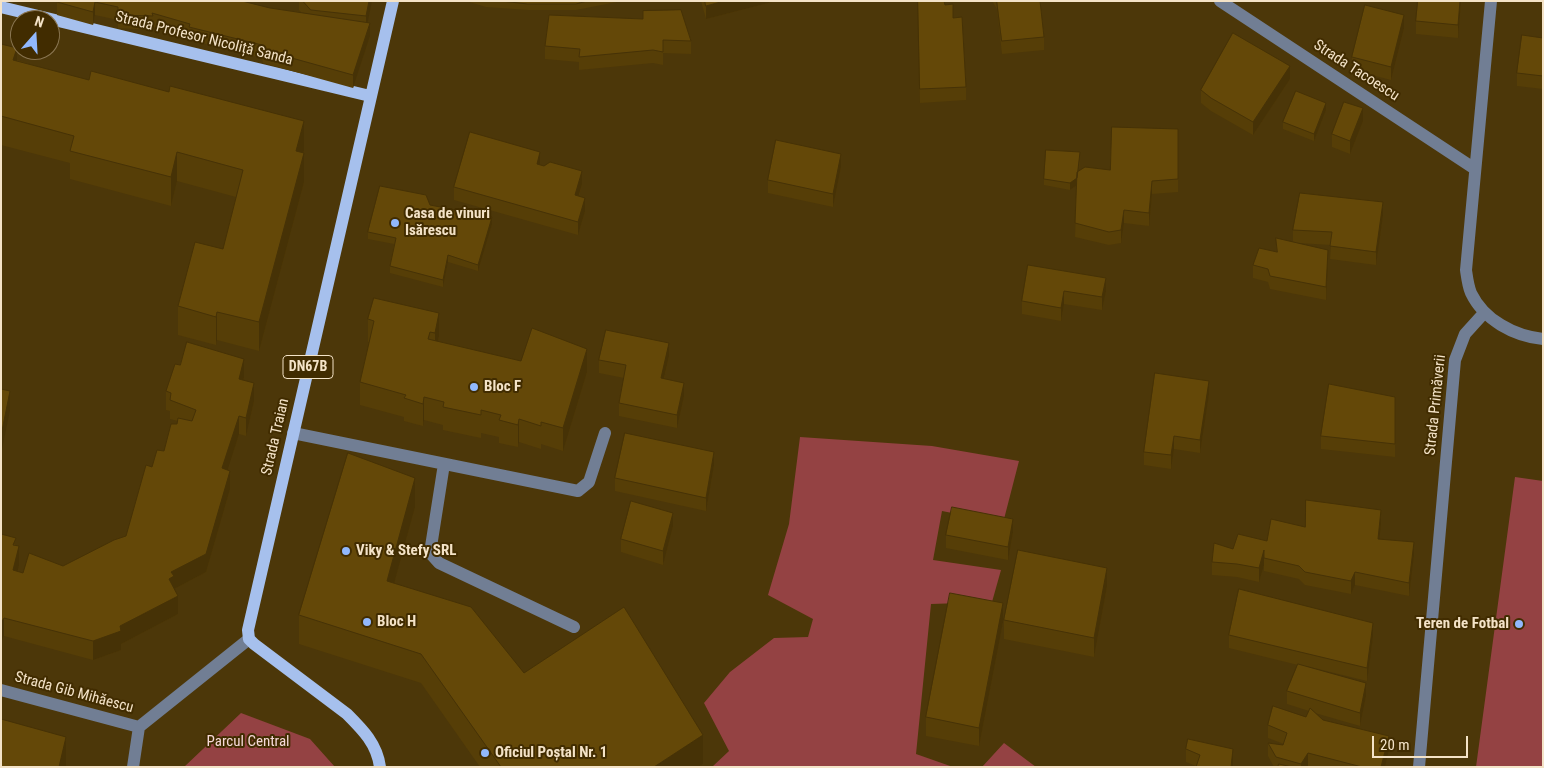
<!DOCTYPE html>
<html>
<head>
<meta charset="utf-8">
<style>
	body { margin:0 }
	#map { position:relative; width:1544px; height:768px; overflow:hidden; background:#4c3709; font-family:"Roboto Condensed",sans-serif }
	canvas { display:block }
	.frame { position:absolute; inset:0; border:2px solid #f4e3c7; pointer-events:none }
	.north { position:absolute; left:10px; top:10px; width:50px; height:50px; box-sizing:border-box; background:#412c00; border:1px solid #897550; border-radius:50%; rotate:19deg; font-size:14px; font-weight:700; line-height:20px; text-align:center; color:#f4e3c7 }
	.north::after { content:''; display:block; margin:auto; width:18px; height:22px; background:#91b8fd; clip-path:polygon(50% 0,100% 100%,50% 72%,0 100%) }
	.scale { position:absolute; left:1372px; top:736px; width:96px; height:22px; box-sizing:border-box; border:2px solid #f4e3c7; border-top:0; padding-left:6px; font-size:15px; line-height:18px; white-space:nowrap; color:#f4e3c7; -webkit-text-stroke:4px #412c00; paint-order:stroke }
</style>
</head>
<body>
<div id="map">
<canvas width="1544" height="768"></canvas>
<div class="frame"></div>
<div class="north">N</div>
<div class="scale">20 m</div>
</div>
<script>
const ctx = document.querySelector('canvas').getContext('2d');
ctx.lineJoin = 'round';
function fill(path, color) {
  ctx.fillStyle = color;
  ctx.fill(path, 'evenodd');
}
function strokePath(path, color, width, dash) {
  ctx.strokeStyle = color;
  ctx.lineWidth = width;
  ctx.lineCap = dash ? 'butt' : 'round';
  ctx.setLineDash(dash || []);
  ctx.stroke(path);
}
function write(font, color, halo, rows, align = 'center') {
  ctx.font = font + ' "Roboto Condensed",sans-serif';
  ctx.lineWidth = 4;
  ctx.setLineDash([]);
  ctx.textBaseline = 'middle';
  ctx.strokeStyle = halo;
  ctx.fillStyle = color;
  for (const [text, x, y, turn = 0] of rows) {
    ctx.save();
    ctx.translate(x, y);
    ctx.rotate((+turn || 0) * Math.PI / 180);
    ctx.textAlign = isNaN(turn) ? turn : align;
    if (halo) ctx.strokeText(text, 0, 0);
    ctx.fillText(text, 0, 0);
    ctx.restore();
  }
}
const green = new Path2D(`
	M800 437 932 446 1019 461 1003 523 942 511 933 560 1001 570 992 602 931 604 916 754 953 767H712L729 751 704 703 730 672 774 638 808 637 813 619 768 595 789 524Z
	M1515 477 1543 481V767H1476Z
	M241 713 310 739 335 767H184Z
	M1004 743 1036 767H982Z`);
const minor = new Path2D(`
	M1220 1 1475 169
	M1491 1 1466 270C1467 277 1468 286 1471 293 1484 320 1514 336 1543 339
	M293 433 578 491 589 482 605 433
	M444 464 430 553 439 563 574 627
	M1 690 139 727
	M139 727 249 639
	M133 767 139 727
	M1419 767 1455 360 1465 334 1484 313`);
const major = new Path2D(`
	M1 7 370 96
	M380 767C377 744 363 730 347 714L254 644 249 639 248 630 393 1`);
const wall = new Path2D(`
	M57 1 270 8 301 12 299 10V1H372L367 23 370 36 353 88 263 63 262 58 189 40V37L153 27V30L118 28V20L95 15 93 25 57 15Z
	M466 1H617V2L576 10H528L486 7Z
	M701 1H772V2L706 19Z
	M918 1 945 5 953 18 966 87V100L920 103Z
	M992 1H1040L1044 37V50L1002 54 997 9Z
	M1418 1H1461L1458 38 1416 34V21Z
	M643 11 691 41V54L663 53V65L653 63 579 70V62L545 59V46L643 19Z
	M1404 28 1391 80 1352 70V57Z
	M1543 38V89L1517 86V73Z
	M1 44 17 60 304 150 303 153 304 182 259 351 217 340 216 345 178 335V306L223 249 236 197 177 181 171 206 70 179V163L1 145Z
	M1290 79 1253 135 1211 111 1201 103V90Z
	M1326 110 1314 141 1283 129V122Z
	M1363 121 1350 154 1332 147V134Z
	M1178 129V192L1152 194 1149 226 1124 223 1121 243 1109 245 1075 237 1077 185 1070 190 1044 185V179L1080 159 1079 171 1110 170Z
	M540 165 582 184 579 196 585 211 578 235 454 200V187Z
	M841 167 833 207 768 193V180Z
	M430 205 492 224 478 271 448 262 443 287 390 273V266L394 244 368 239V232Z
	M1383 215 1376 265 1330 259 1331 245 1298 243 1328 263 1326 300 1270 289 1268 282 1253 278V265L1293 242V230Z
	M1028 265 1106 291 1102 310 1064 304 1061 321 1022 314V301Z
	M374 298 439 336 438 341 521 361 587 372 563 451 541 444V449L519 442 518 447 499 443V437L481 433V438L443 430V425L424 420 423 426 404 421V417L360 405V382L369 342H368V319Z
	M669 356 664 379 684 396 677 428 619 416V403L624 378 599 373V360Z
	M244 377 243 380 254 401 246 436 239 434 227 470 230 489 206 572 174 589 178 614 121 644V650L93 660 4 636 1 642V534L16 545 19 565 17 571 23 573 63 566 126 536 152 467 164 451 177 424 178 421 170 419V411L166 410V391Z
	M1209 394 1200 453 1174 449 1171 469 1144 465V452Z
	M1395 397V457L1321 449V436Z
	M714 465 706 511 615 491V478Z
	M415 507 394 583 524 673 703 764 698 767H480L421 683 299 644V615Z
	M1381 523 1379 539 1414 555 1409 596 1355 585 1351 594 1305 585 1299 579 1264 571V565L1259 582 1237 577 1212 575V562L1233 549 1267 541 1305 527Z
	M673 526 663 565 621 552V539Z
	M1013 532 1008 560 946 548V535Z
	M1107 586 1094 657 1004 639V620Z
	M1003 622 979 746 926 736V717Z
	M1229 635 1373 636 1367 681 1306 666 1366 696 1360 726 1315 713 1323 720 1389 749 1385 767H1311L1308 766 1307 767H1274L1268 756V743L1283 745 1284 744 1268 738V725L1306 717 1309 711 1287 704V691L1298 665 1229 648Z
	M1186 749 1233 762V767H1196V766L1186 762Z`);
const shadedWall = new Path2D(`
	M369 1H372L366 30V16Z
	M724 1H772V2L706 19V6Z
	M1460 1H1461L1458 38V25Z
	M95 2V15L93 25V12Z
	M1404 15V28L1391 80V67Z
	M370 23V36L353 88V75Z
	M17 48V76L13 60Z
	M1290 66V79L1253 135V122Z
	M1326 103V110L1314 141V134Z
	M1363 108V121L1350 154V141Z
	M304 121V150L296 180V151Z
	M177 152V181L171 206V177Z
	M540 152V165L537 164Z
	M1080 152 1077 185 1070 190V183Z
	M304 153V182L259 351V322Z
	M841 154V167L833 207V194Z
	M582 171V184L575 208V195Z
	M1152 181V194L1149 226V213Z
	M585 198V211L578 235V222Z
	M1383 202V215L1376 265V252Z
	M1124 210V223L1121 243V230Z
	M492 217V224L478 271V265Z
	M1328 250V263L1326 300V287Z
	M448 255V262L443 287V280Z
	M1106 278V291L1102 310V297Z
	M1064 291V304L1061 321V308Z
	M217 312V340L216 345V317Z
	M439 313V336L435 356V333Z
	M669 343V356L661 391V378Z
	M587 349V372L563 451V428Z
	M244 359V377L239 397V379Z
	M1209 381V394L1200 453V440Z
	M254 383V401L246 436V418Z
	M684 383V396L677 428V415Z
	M10 391V410L1 454V436Z
	M424 397V420L423 426V404Z
	M239 416V434L222 487V468Z
	M519 419V442L518 447V425Z
	M1174 436V449L1171 469V455Z
	M714 452V465L706 511V498Z
	M230 471V489L206 572 174 589 169 579 171 572Z
	M415 478V507L387 609V581Z
	M1381 510V523L1378 552V539Z
	M673 513V526L663 565V551Z
	M1013 519V532L1008 560V547Z
	M1414 542V555L1409 596V583Z
	M19 546V565L13 589V570Z
	M1264 550V565L1259 582V568Z
	M1107 568V586L1094 657V638Z
	M1355 572V585L1351 594V581Z
	M178 596V614L121 644V650L93 660V641L120 626Z
	M1003 603V622L979 746V728Z
	M4 618V636L1 642V623Z
	M1373 623V636L1367 681V668Z
	M1366 683V696L1360 726V713Z
	M703 735V764L698 767H654Z
	M1389 736V749L1385 767H1381Z
	M66 737V767H59Z
	M1233 749V767H1231Z
	M1308 753V766L1307 767H1301V764Z`);
const building = new Path2D(`
	M57 1H242L270 8 370 23 353 75 263 50 262 45 189 27 190 24 152 13 153 16 118 15V7L95 2 93 12 57 2Z
	M303 1H369L366 16 311 10Z
	M502 1H587L576 4H528Z
	M705 1H724L706 6Z
	M918 1H944L945 5 953 4V18L962 17 966 87 920 89Z
	M997 1H1040L1044 37 1002 41Z
	M1418 1H1460L1458 25 1416 21Z
	M1365 5 1404 15 1391 67 1352 57Z
	M681 10 691 41 663 40V52L653 50 579 57 580 49 545 46 549 15 643 19V11Z
	M1233 33 1290 66 1253 122 1211 98 1201 90Z
	M1522 35 1543 38V76L1517 73Z
	M1 44 17 48 13 60 89 80 91 71 169 92 170 86 304 121 296 151 304 153 259 322 217 312 216 317 178 306 195 242 223 249 243 170 177 152 171 177 70 151 74 136 1 116Z
	M1296 91 1326 103 1314 134 1283 122Z
	M1344 102 1363 108 1350 141 1332 134Z
	M1112 127 1178 129V179L1152 181 1149 213 1124 210 1121 230 1109 232 1075 223 1077 172 1085 167 1110 170Z
	M470 132 540 152 537 164 544 166 550 162 582 171 575 195 585 198 578 222 454 187Z
	M776 140 841 154 833 194 768 180Z
	M1046 150 1080 152 1077 178 1070 183 1044 179Z
	M380 186 426 195 430 205 492 217 478 265 448 255 443 280 390 266 396 238 368 232Z
	M1300 193 1383 202 1376 252 1330 246 1332 232 1293 230Z
	M1276 238 1328 250 1326 287 1270 276 1268 269 1253 265 1259 248 1277 252Z
	M1028 265 1106 278 1102 297 1064 291 1061 308 1022 301Z
	M374 298 439 313 435 333 430 332 428 339 521 361 532 328 587 349 563 428 541 422V426L519 419 518 425 499 420 501 415 481 410V415L443 407 444 402 424 397 423 404 404 398 406 395 360 382 374 321 368 319Z
	M606 330 669 343 661 378 684 383 677 415 619 403 626 365 599 360Z
	M187 342 244 359 239 379 254 383 246 418 239 416 222 468 230 471 206 554 171 572 174 576 169 579 178 596 120 626 121 631 93 641 4 618 1 623V534L16 538 13 545 19 546 13 570 23 573 29 553 63 566 114 540 126 536 146 465 152 467 157 450 164 451 171 424H177L178 418 192 421 196 410 170 400 171 393 166 391 175 364 180 365Z
	M1155 373 1209 381 1200 440 1174 436 1171 455 1144 452Z
	M1329 384 1395 397V444L1321 436Z
	M1 389 10 391 1 436Z
	M625 433 714 452 706 498 615 478Z
	M348 453 415 478 387 581 471 607 524 673 624 607 703 735 654 767H501L421 654 299 615Z
	M1306 500 1381 510 1378 539 1414 542 1409 583 1355 572 1351 581 1305 572 1299 566 1264 558V550L1259 568 1237 564 1212 562 1214 543 1233 549 1238 534 1267 541 1271 519 1305 527Z
	M631 501 673 513 663 551 621 539Z
	M952 507 1013 519 1008 547 946 535Z
	M1018 550 1107 568 1094 638 1004 620Z
	M1239 589 1373 623 1367 668 1229 635Z
	M950 593 1003 603 979 728 926 717Z
	M1298 664 1366 683 1360 713 1287 691Z
	M1273 706 1306 717 1310 708 1323 720 1389 736 1381 767H1362L1308 753 1301 764 1276 757 1268 743 1283 745 1287 733 1268 725Z
	M1 719 66 737 59 767H1Z
	M1188 739 1233 749 1231 767H1196L1200 755 1186 749Z
	M1279 764 1292 767H1278Z`);
const markers = [
	[395,223,5,"#91b8fd"],
	[474,387,5,"#91b8fd"],
	[346,551,5,"#91b8fd"],
	[367,622,5,"#91b8fd"],
	[1519,624,5,"#91b8fd"],
	[485,753,5,"#91b8fd"]
];
const shields = [
	[308,367,50]
];
const shieldNames = [
	["DN67B",308,367]
];
const streetNames = [
	["Strada Profesor Nicoliță Sanda",204,39,14],
	["Strada Tacoescu",1356,71,33],
	["Strada Primăverii",1436,405,-84],
	["Strada Traian",276,437,-77],
	["Strada Gib Mihăescu",74,693,15]
];
const poiNames = [
	["Casa de vinuri",405,214],
	["Isărescu",405,231],
	["Bloc F",484,387],
	["Viky & Stefy SRL",356,551],
	["Bloc H",377,622],
	["Teren de Fotbal",1509,624,"right"],
	["Oficiul Poștal Nr. 1",495,753]
];
const parkNames = [
	["Parcul Central",248,742]
];
fill(green, '#944243');
strokePath(minor, '#717e94', 12);
strokePath(major, '#a6c0ed', 12);
fill(wall, '#563e07');
fill(shadedWall, '#463206');
fill(building, '#644808');
strokePath(building, '#463206', 1);
for (const [x, y, r, color] of markers) {
  const dot = new Path2D();
  dot.arc(x, y, r, 0, 2 * Math.PI);
  ctx.fillStyle = color;
  ctx.fill(dot);
  strokePath(dot, '#412c00', 2);
}
for (const [x, y, w] of shields) {
  const box = new Path2D();
  box.roundRect(x - w / 2, y - 11.5, w, 23, 4);
  ctx.fillStyle = '#412c00';
  ctx.fill(box);
  strokePath(box, '#f4e3c7', 1);
}
write('bold 14px', '#f4e3c7', null, shieldNames);
write('15px', '#f4e3c7', '#412c00', streetNames);
write('bold 15px', '#f4e3c7', '#412c00', poiNames, 'left');
write('15px', '#f6d9d8', '#412c00', parkNames);
</script>
</body>
</html>
